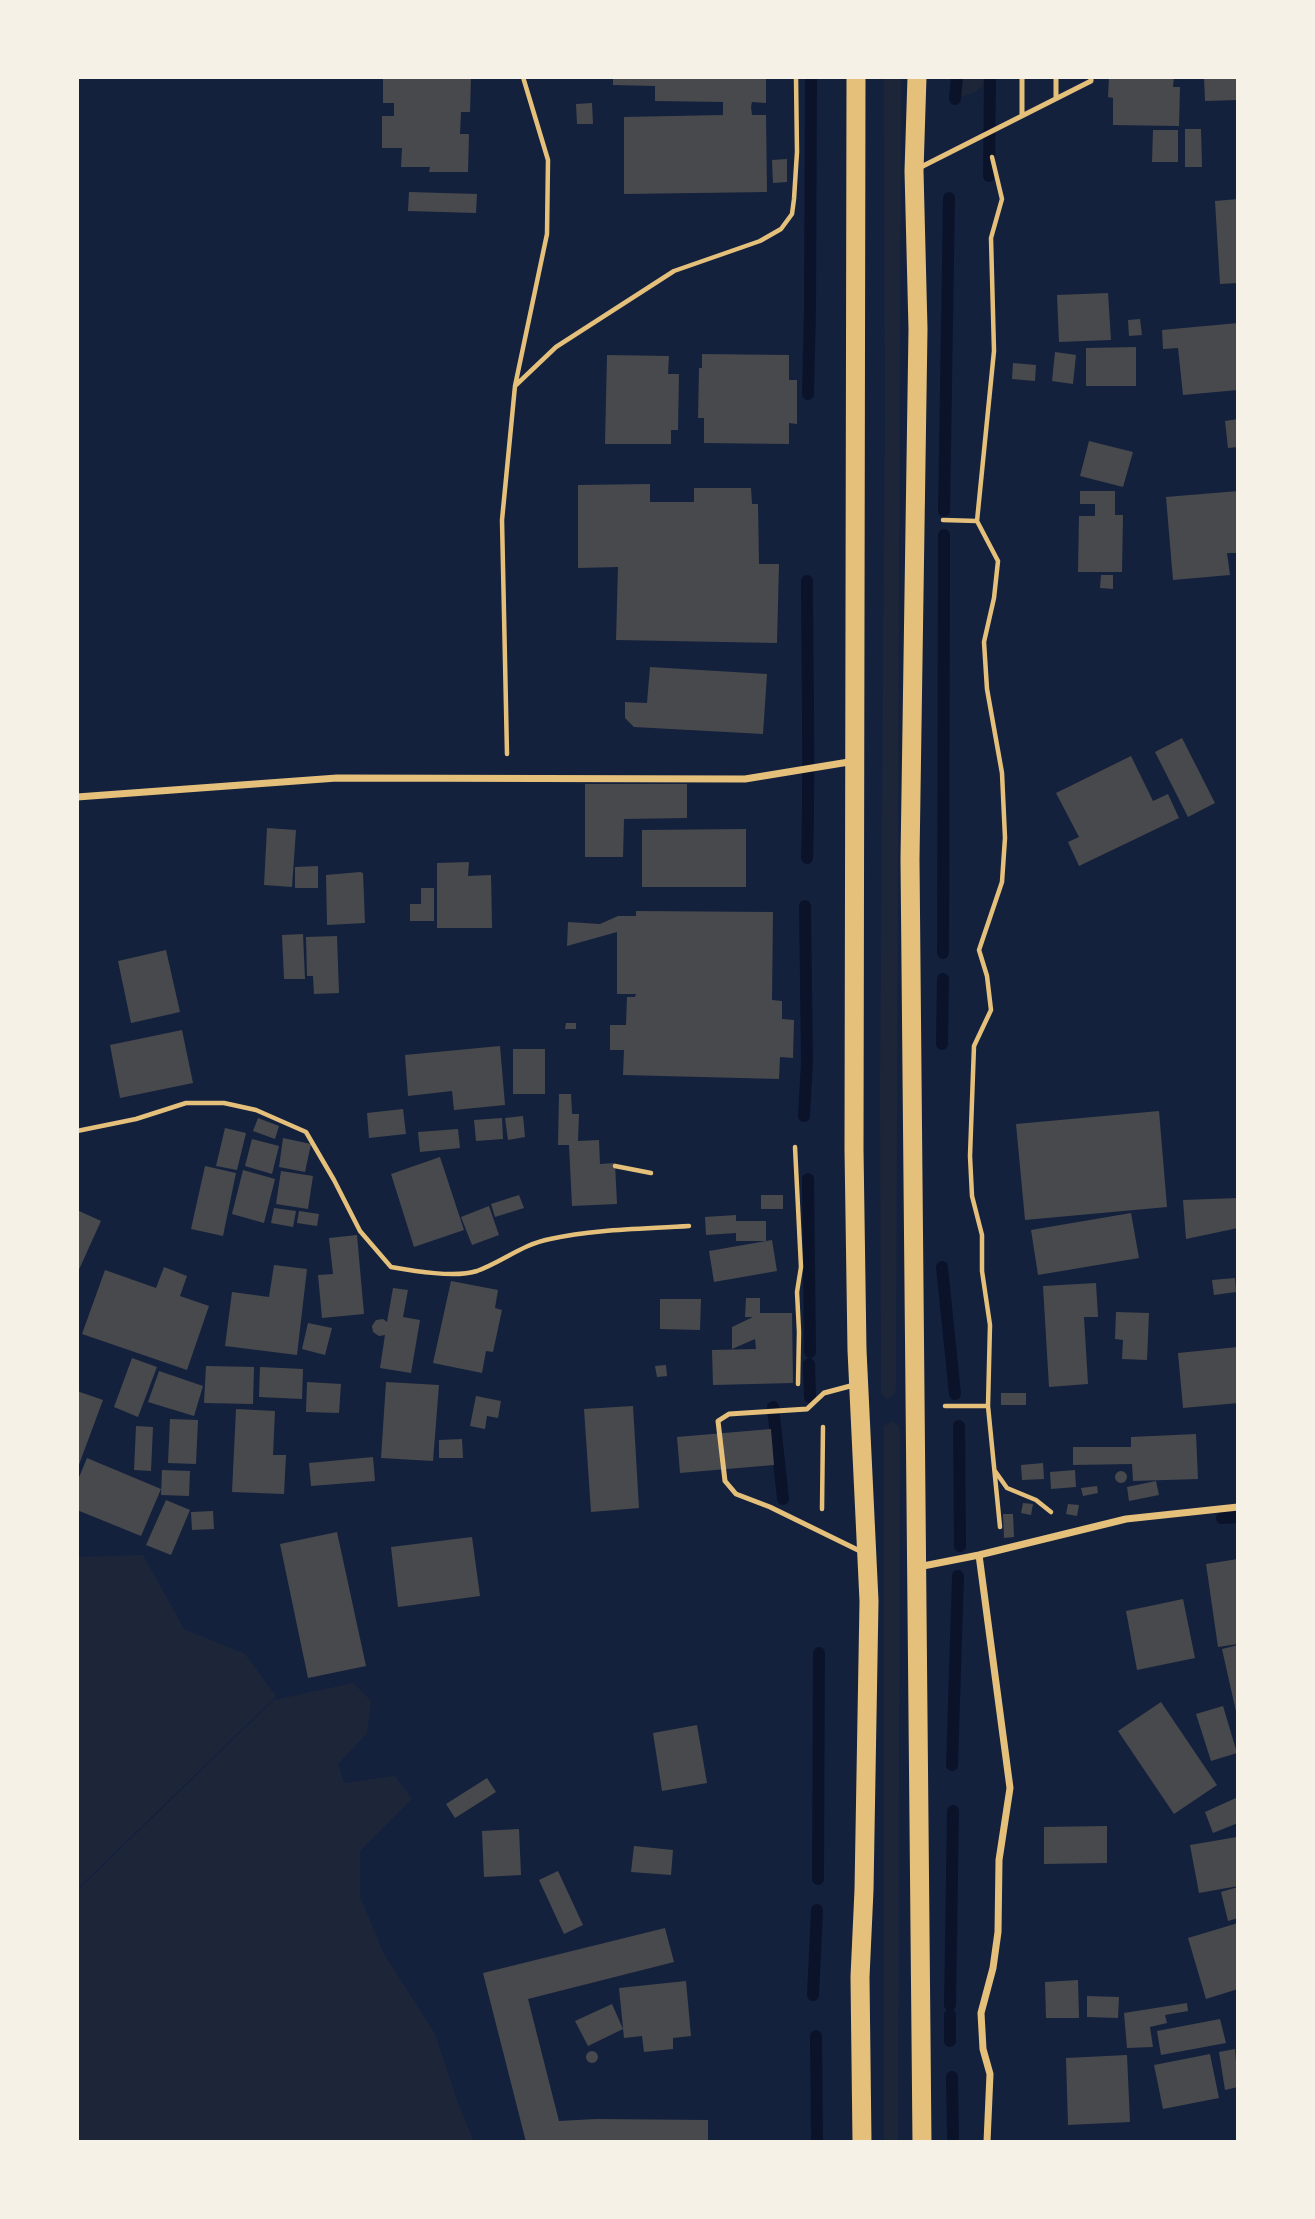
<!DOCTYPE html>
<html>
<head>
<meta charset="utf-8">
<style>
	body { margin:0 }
	#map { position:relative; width:1315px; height:2219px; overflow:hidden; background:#14213d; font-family:Montserrat,sans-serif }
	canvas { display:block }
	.frame { position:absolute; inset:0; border:79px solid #f6f1e7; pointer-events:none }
</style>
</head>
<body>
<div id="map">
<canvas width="1315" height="2219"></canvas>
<div class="frame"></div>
</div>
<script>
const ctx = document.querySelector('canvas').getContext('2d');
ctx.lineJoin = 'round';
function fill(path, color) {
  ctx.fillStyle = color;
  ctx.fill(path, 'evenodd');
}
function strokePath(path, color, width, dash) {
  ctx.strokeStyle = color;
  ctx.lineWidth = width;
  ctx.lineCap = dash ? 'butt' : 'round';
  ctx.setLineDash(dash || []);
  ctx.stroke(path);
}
const green = new Path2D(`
	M884 77H901L896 1386 895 1394 887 1399 881 1393 880 1086 885 425Z
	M962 77H984C983 92 973 93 960 97Z
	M893 1421 899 1427 900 1432 898 2142H884V1426Z
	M143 1555 184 1629 245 1654 276 1696 77 1889V1557Z
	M353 1683 371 1701 367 1733 338 1764 344 1783 395 1776 412 1799 360 1851V1897L384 1954 435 2034 458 2103 474 2142H77V1891L274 1700Z`);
const stream = new Path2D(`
	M955 99 957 77
	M989 176 990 77
	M808 394 810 308 811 77
	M944 511 949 198
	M807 858C810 766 807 673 807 581
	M943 953 944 535
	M942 1044 943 979
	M804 1116 807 1062 805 906
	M808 1179 810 1352
	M942 1267 955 1394
	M809 1364 810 1397
	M773 1407 783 1499
	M959 1426 960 1546
	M1222 1518 1238 1517
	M952 1765 958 1576
	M818 1879 819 1653
	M813 1995 817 1910
	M950 2005 953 1811
	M950 2015V2041
	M816 2036 817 2142
	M952 2077 953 2137`);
const building = new Path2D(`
	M383 77H471L470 112H461L460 134H469L468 172H429L430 167H401L402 148H382V116H394V103H383Z
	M613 77H766V103L752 102 751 107 752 115H766L767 192 624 194V117L723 115V102L655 101V86L613 85Z
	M1109 77H1174L1173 87H1180L1179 126 1113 125V98L1108 97Z
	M1204 77H1238V100L1205 101Z
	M592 103 593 124H577L576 104Z
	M1185 129H1201L1202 167H1185Z
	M1153 130H1178V162H1152Z
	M787 159V182L773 183 772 160Z
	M409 192 477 194 476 213 408 211Z
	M1238 199V283L1220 284 1215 201Z
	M1108 293 1111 340 1059 342 1057 295Z
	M1140 319 1142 335 1129 336 1128 320Z
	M1238 323V390L1183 395 1178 348 1163 349 1162 330Z
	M1136 347V386H1086V348Z
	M1055 352 1076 355 1073 384 1052 381Z
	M702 354 789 355V380H797V424L789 423V444L704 443V418H698L699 368H702Z
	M607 355 669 356 668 374H679L678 430H671V444H605Z
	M1013 363 1036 365 1035 381 1012 379Z
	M1238 419V447L1228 448 1225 421Z
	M1089 441 1133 452 1123 487 1080 476Z
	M650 484V502H694V488H751L752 504H758L759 564H779L777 643 616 640 618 567 578 568V485Z
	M1080 491H1115V515H1123L1122 572H1078L1079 516H1095V504H1080Z
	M1238 491V553H1227L1230 575 1173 580 1166 497Z
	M1101 575H1113V589L1100 588Z
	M650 667 767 674 763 734 634 727 625 718V702L647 703Z
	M1182 738 1215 803 1188 817 1155 752Z
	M1131 756 1153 801 1168 794 1179 818 1079 866 1068 842 1079 837 1056 793Z
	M585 784H687V818L624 819 623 857H585Z
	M267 828 296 830 292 887 264 885Z
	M746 829V887H642V830Z
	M469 862 468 876 491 875 492 928H437V863Z
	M318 866V888H295V867Z
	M360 872 363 873 365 923 327 925 326 875Z
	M421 888H434V921H410V904H421Z
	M636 911 773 912 772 1000 782 1001V1019L794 1020 793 1058 780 1057 779 1079 623 1075 624 1050H610V1025H626L627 997H635L636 994H617V932L567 946 568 922 600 924 618 916H636Z
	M303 934 305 979H284L282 935Z
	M337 936 339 993 314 994 313 976H307L306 937Z
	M166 950 180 1012 131 1023 118 961Z
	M566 1023H576V1029H565Z
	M182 1030 193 1083 120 1098 110 1045Z
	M500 1046 505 1105 454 1110 452 1091 408 1096 405 1055Z
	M513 1049H545V1094H513Z
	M559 1094H571L572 1114H579L578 1141 599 1140 600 1164 615 1163 617 1204 572 1206 569 1145H558Z
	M403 1109 406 1134 369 1138 367 1113Z
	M1159 1111 1167 1207 1025 1220 1016 1124Z
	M523 1116 525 1137 508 1140 505 1118Z
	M258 1118 279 1126 275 1139 253 1131Z
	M502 1118 503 1139 476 1141 474 1120Z
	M225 1128 246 1133 237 1170 216 1166Z
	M458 1129 460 1148 420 1152 418 1132Z
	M283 1138 311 1144 305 1172 279 1167Z
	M252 1139 279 1146 272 1174 245 1166Z
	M440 1157 464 1230 414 1247 391 1174Z
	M205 1166 236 1173 223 1236 191 1229Z
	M243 1170 275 1179 264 1223 232 1214Z
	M281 1171 313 1176 308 1209 276 1204Z
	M519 1195 524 1208 495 1217 491 1204Z
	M761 1195H783V1209H761Z
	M1238 1198V1228L1186 1239 1183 1200Z
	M489 1206 499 1235 472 1245 461 1217Z
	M274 1208 296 1211 293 1227 271 1223Z
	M77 1210 101 1221 77 1274Z
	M299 1211 319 1214 317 1226 297 1223Z
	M1131 1213 1139 1258 1038 1275 1031 1230Z
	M736 1215V1221H766V1241H736V1233L706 1235 705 1217Z
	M357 1235 364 1314 322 1318 318 1275 333 1274 329 1238Z
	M772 1240 777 1271 714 1282 709 1251Z
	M274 1265 307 1269 297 1355 225 1346 232 1292 269 1297Z
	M164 1267 187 1276 180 1296 209 1306 187 1370 82 1334 105 1270 156 1288Z
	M1235 1278 1236 1292 1214 1295 1212 1280Z
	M451 1281 498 1290 495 1308 502 1310 493 1352 486 1351 482 1373 433 1363Z
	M1096 1283 1098 1317H1084L1088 1384 1049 1387 1043 1286Z
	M393 1288 408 1290 403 1317 420 1320 411 1373 380 1368 385 1335 379 1336 373 1332 372 1326 376 1320 383 1319 387 1322Z
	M746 1298H760V1313H792L793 1383 713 1385 712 1350 756 1349 755 1339 732 1349V1327L753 1317H745Z
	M660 1299H701L700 1330 660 1329Z
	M1116 1312 1149 1313 1147 1360 1122 1359 1123 1340 1115 1339Z
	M308 1323 332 1328 325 1355 302 1349Z
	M1238 1347V1403L1183 1408 1178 1353Z
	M132 1358 157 1367 138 1417 114 1407Z
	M666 1365 667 1376 657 1377 655 1366Z
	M206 1366 254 1367 253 1404 204 1403Z
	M260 1367 303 1369 302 1399 259 1397Z
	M159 1371 203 1386 194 1416 148 1402Z
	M307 1382 341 1384 339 1413 306 1412Z
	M386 1382 439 1385 433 1461 381 1458Z
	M77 1391 103 1400 77 1470Z
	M1001 1393H1026V1405H1001Z
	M476 1396 501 1401 498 1418 487 1416 485 1429 470 1426Z
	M633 1406 639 1508 591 1512 584 1409Z
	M236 1409 275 1411 273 1455H286L284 1494 232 1492Z
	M170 1419 198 1420 196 1464 168 1463Z
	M136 1426 153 1427 151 1471 134 1470Z
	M771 1429 774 1465 680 1473 677 1437Z
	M1196 1434 1198 1479 1133 1481 1132 1464 1073 1465V1447H1131V1437Z
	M462 1439 463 1458H439V1440Z
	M373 1457 375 1481 311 1486 309 1463Z
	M87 1458 161 1489 141 1536 77 1510V1482Z
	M1043 1463 1044 1479 1022 1480 1021 1465Z
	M162 1470 190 1471 189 1496 161 1495Z
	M1075 1470 1076 1487 1051 1489 1050 1472Z
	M1115 1477a6 6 0 1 1 12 0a6 6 0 1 1-12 0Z
	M1156 1481 1159 1495 1129 1501 1127 1487Z
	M1097 1486 1098 1493 1083 1496 1081 1488Z
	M166 1500 190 1510 171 1555 146 1545Z
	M1023 1503 1033 1504 1031 1515 1021 1513Z
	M1068 1504 1079 1505 1077 1516 1066 1514Z
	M213 1511 214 1529 192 1530 191 1512Z
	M1003 1514H1013L1014 1537 1004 1538Z
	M337 1532 366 1666 308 1678 280 1544Z
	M472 1537 480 1596 398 1607 391 1547Z
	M1238 1559V1644L1218 1647 1206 1564Z
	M1183 1599 1195 1658 1137 1670 1126 1611Z
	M1238 1645V1716H1237L1222 1649Z
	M1161 1702 1217 1785 1174 1814 1118 1731Z
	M1223 1706 1237 1753 1211 1761 1196 1714Z
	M697 1725 707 1783 662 1791 653 1733Z
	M487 1778 496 1792 455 1818 446 1804Z
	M1238 1797V1823L1213 1833 1205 1812Z
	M1107 1826V1863L1044 1864V1827Z
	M519 1829 521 1875 484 1877 482 1831Z
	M1237 1837 1238 1886 1199 1893 1190 1845Z
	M634 1846 673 1850 671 1875 631 1872Z
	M558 1871 583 1925 564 1934 539 1880Z
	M1238 1887V1918L1228 1921 1221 1892Z
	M1238 1923V1989L1206 1999 1188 1938Z
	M665 1928 674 1962 528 1999 559 2121 596 2119 708 2120V2142H526L483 1973Z
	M1078 1980 1079 2018H1046L1045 1982Z
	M686 1981 691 2036 673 2038V2049L644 2052 642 2036 624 2038 619 1988Z
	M1087 1996 1119 1997 1118 2018 1087 2017Z
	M1187 2003 1188 2011 1165 2015 1167 2023 1150 2027 1153 2047 1127 2048 1124 2013Z
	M612 2004 623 2029 588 2046 575 2021Z
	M1220 2019 1226 2043 1161 2055 1157 2031Z
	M1235 2049 1238 2087 1225 2090 1219 2052Z
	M586 2057a6 6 0 1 1 12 0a6 6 0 1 1-12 0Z
	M1210 2054 1219 2098 1163 2109 1154 2065Z
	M1127 2055 1130 2122 1068 2125 1066 2058Z`);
const path = new Path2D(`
	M992 157 1002 199 991 238 994 351 977 521 998 561 994 598 984 642 987 689 1002 773 1005 838 1002 882 979 950 987 976 991 1010 974 1046 970 1156 972 1196 982 1235V1271L990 1325 988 1406 1000 1527
	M515 386 556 347 674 271 760 241 781 229 792 214 794 199 797 152 796 77
	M943 520 977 521
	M507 754 502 520 515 386 547 234 548 160 523 77
	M77 1131 136 1119 186 1103H224L256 1110 306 1132 334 1180 360 1231 391 1267C414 1271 455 1278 477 1271 502 1262 523 1244 550 1239 595 1229 643 1229 689 1226
	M795 1147 801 1267 797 1292 799 1332 798 1384
	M615 1166 651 1173
	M945 1406H988
	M995 1471 1007 1488 1036 1500 1051 1512
	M822 1509 823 1427`);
const service = new Path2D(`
	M1022 77V114
	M1056 98V77
	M919 168 1091 81V77
	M854 1385 824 1393 807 1409 729 1414 718 1421 725 1481 736 1494 770 1507 862 1552`);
const minor = new Path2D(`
	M77 797 337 778 745 779 855 761
	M979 1555 1010 1788 999 1860 998 1932 993 1968 981 2013 983 2049 990 2074 987 2142
	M918 1567 979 1555 1126 1519 1238 1507`);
const trunk = new Path2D(`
	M856 77 854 1149 857 1350 869 1601 864 1890 860 1977 862 2142
	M917 77 914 171 918 329 910 859 922 2142`);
fill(green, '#1d2539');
strokePath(stream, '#0b132b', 12);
fill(building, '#48494c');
strokePath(path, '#e5c07b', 4.5);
strokePath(service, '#e5c07b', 5);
strokePath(minor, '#e5c07b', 7);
strokePath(trunk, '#e5c07b', 19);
</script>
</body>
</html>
